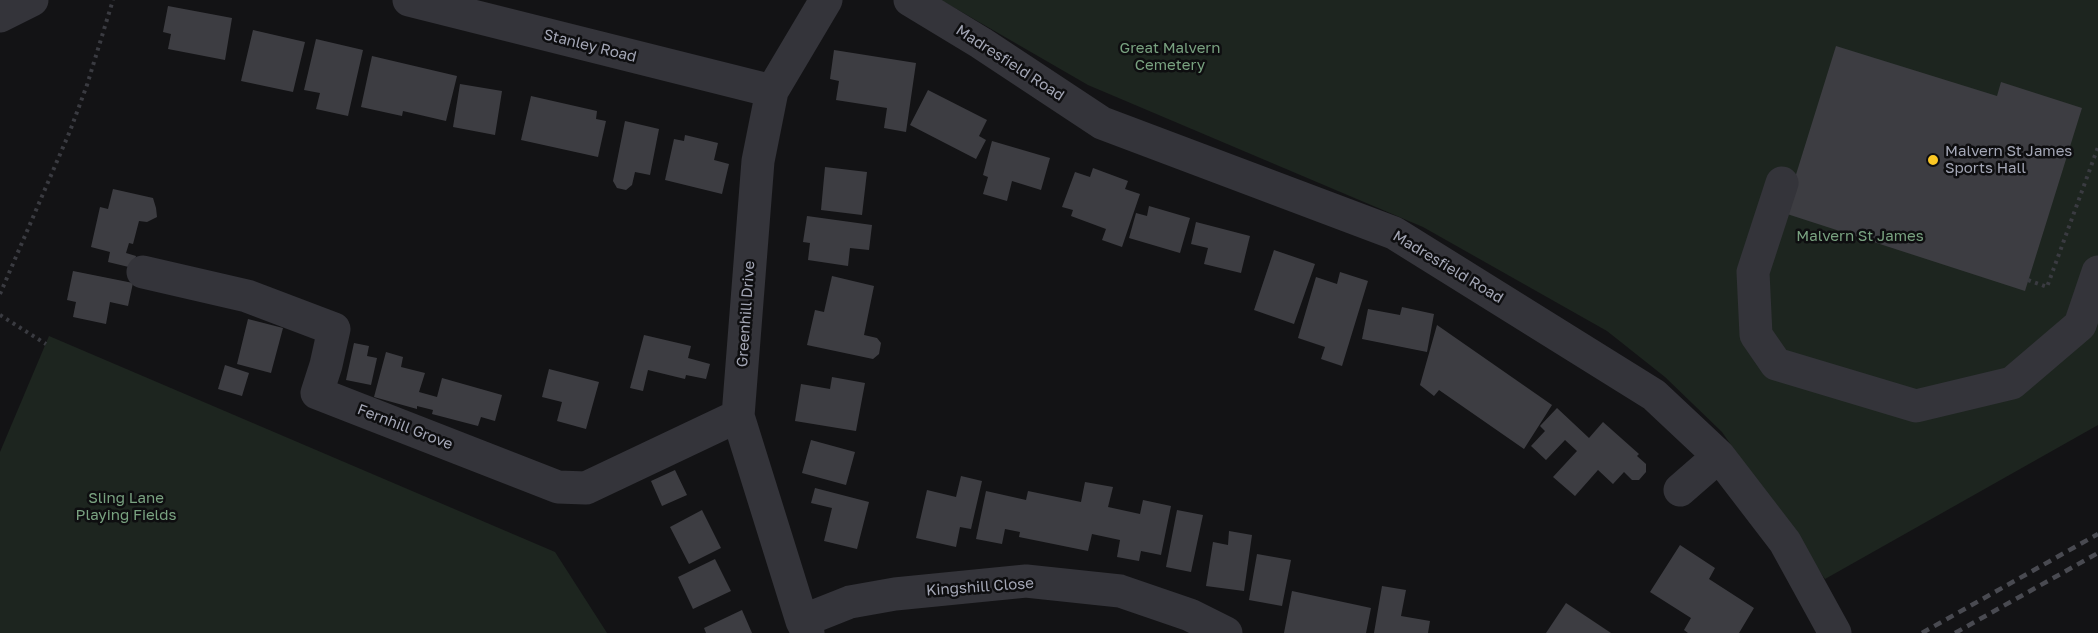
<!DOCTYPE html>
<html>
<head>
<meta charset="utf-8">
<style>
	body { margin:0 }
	canvas { display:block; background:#131315 }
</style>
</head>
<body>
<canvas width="2098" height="633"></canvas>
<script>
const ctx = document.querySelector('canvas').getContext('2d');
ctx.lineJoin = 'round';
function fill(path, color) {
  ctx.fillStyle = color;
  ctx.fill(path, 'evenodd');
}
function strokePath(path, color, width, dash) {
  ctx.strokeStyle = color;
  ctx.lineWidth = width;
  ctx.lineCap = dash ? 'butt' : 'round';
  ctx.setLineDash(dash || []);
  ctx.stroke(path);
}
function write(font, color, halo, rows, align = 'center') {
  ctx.font = font + ' "Golos Text",sans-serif';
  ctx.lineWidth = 5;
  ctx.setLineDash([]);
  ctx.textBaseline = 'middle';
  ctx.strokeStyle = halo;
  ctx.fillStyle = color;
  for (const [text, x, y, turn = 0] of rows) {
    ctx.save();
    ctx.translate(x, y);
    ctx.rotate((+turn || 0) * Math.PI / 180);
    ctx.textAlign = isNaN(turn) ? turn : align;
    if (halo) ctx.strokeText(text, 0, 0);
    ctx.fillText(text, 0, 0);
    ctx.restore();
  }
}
const green = new Path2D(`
	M941 0H2098V425L1825 579 1722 432 1665 377 1607 331 1423 227 1088 85Z
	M49 336 555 552 607 633H0V452Z`);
const building = new Path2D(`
	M168 6 232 18 225 60 168 49 171 34 163 32Z
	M253 30 305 42 293 92 241 81Z
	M316 39 363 50 348 116 316 109 320 93 304 90Z
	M1836 46 1997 96 2001 82 2082 108 2025 291 1784 213Z
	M834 50 916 63 906 132 884 128 887 108 836 100 839 81 830 79Z
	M372 56 457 76 446 121 403 111 402 116 361 107Z
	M460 84 502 91 495 135 453 127Z
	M928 90 987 120 979 136 986 140 976 159 910 125Z
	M531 96 597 111 596 119 606 121 598 157 521 140Z
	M625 121 659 129 650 175 635 172 632 185 626 190 617 188 613 181Z
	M685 135 718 143 714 160 729 164 722 194 665 180 674 139 684 141Z
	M992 141 1050 158 1041 190 1012 181 1007 201 983 194 988 177 983 175Z
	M825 167 867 172 862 215 821 210Z
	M1093 168 1128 181 1125 189 1140 194 1122 247 1102 240 1106 229 1071 216 1073 210 1062 207 1075 172 1090 177Z
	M113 189 153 198 156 208 157 217 147 222 139 221 133 244 129 243 126 253 136 256 133 268 108 262 110 252 91 247 100 207 108 209Z
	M1149 206 1190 218 1180 253 1129 238 1136 213 1147 216Z
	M807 216 872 225 869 250 850 248 848 266 808 260 810 243 803 242Z
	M1196 222 1250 236 1241 273 1204 264 1208 248 1191 244Z
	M1274 250 1315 264 1294 324 1254 310Z
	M73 271 133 283 128 306 110 302 106 324 73 317 76 302 67 300Z
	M1340 272 1368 281 1342 366 1321 359 1325 347 1298 338 1316 277 1337 284Z
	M832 276 874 286 864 335 877 338 881 343 879 354 873 359 807 345 815 310 824 312Z
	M1402 307 1434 314 1427 352 1362 339 1368 309 1400 315Z
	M248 319 283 328 271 373 237 364Z
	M1437 325 1552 405 1524 449 1439 390 1434 396 1420 385Z
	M644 335 691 346 688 358 710 364 706 379 686 375 685 379 648 370 643 391 630 388Z
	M354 343 369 346 367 356 377 358 371 385 346 380Z
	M386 352 403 357 401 367 425 373 419 392 437 397 442 378 502 395 495 421 481 417 478 426 432 414 433 410 417 406V409L374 397Z
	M225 365 249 373 242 396 218 389Z
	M549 369 599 382 586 429 557 421 562 402 542 397Z
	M832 377 865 383 856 431 795 421 801 384 830 389Z
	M1557 408 1589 438 1603 422 1639 454 1637 456 1646 464V472L1639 480H1632L1624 472 1613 484 1598 470 1575 496 1553 477 1577 451 1565 440 1546 460 1531 446 1545 431 1540 426Z
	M811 440 855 452 846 485 802 473Z
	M675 470 687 495 662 506 651 481Z
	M961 476 982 481 971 529 960 527 956 547 916 538 927 490 956 497Z
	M1085 482 1113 487 1108 507 1140 514 1143 500 1171 506 1161 555 1141 551 1139 561 1117 557 1120 540 1092 534 1088 551 1019 537 1020 532 1005 529 1002 544 976 539 986 491 1026 500 1028 491 1081 502Z
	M815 488 869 502 857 549 824 541 832 508 811 503Z
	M702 510 721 548 689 564 670 527Z
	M1177 510 1203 515 1191 572 1166 567Z
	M1229 531 1252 535 1244 591 1206 586 1213 542 1228 545Z
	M1680 545 1715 568 1709 579 1754 608 1739 633H1688L1684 630 1691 618 1650 592Z
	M1257 554 1291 560 1282 606 1249 600Z
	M715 559 731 591 693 609 678 577Z
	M1382 586 1406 590 1401 616 1430 621 1428 633H1374Z
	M1292 591 1371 608 1366 633H1284Z
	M1566 603 1611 633H1546Z
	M742 610 752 633H706L704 628Z`);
const path = new Path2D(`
	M2028 280 2047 287 2098 147
	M0 294 70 131 87 85 113 0
	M0 315 46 344`);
const minor = new Path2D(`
	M409 0 772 91
	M910 0 981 43 1102 123 1394 233 1654 395 1719 456 1785 542 1835 633
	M0 16 32 0
	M1782 183 1753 272 1756 335 1776 364 1916 406 2012 383 2080 325 2098 272
	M143 272 247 296 334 329 326 365 317 393 558 487 586 488 738 416
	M1680 490 1719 456
	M802 621 850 602 895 594 1026 581 1120 591 1190 615 1226 633
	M808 633 802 621 738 416 758 161 772 91 826 0`);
const rail = new Path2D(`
	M1922 633 2098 534
	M1955 633 2098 553`);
const markers = [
	[1933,160,6,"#fcc824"]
];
const streetNames = [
	["Stanley Road",590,46,14],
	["Madresfield Road",1010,63,33],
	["Madresfield Road",1448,267,31],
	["Greenhill Drive",746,314,-86],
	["Fernhill Grove",405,427,21],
	["Kingshill Close",980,587,-4]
];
const parkNames = [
	["Great Malvern",1170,48],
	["Cemetery",1170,65],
	["Malvern St James",1860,236],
	["Sling Lane",126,498],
	["Playing Fields",126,515]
];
const poiNames = [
	["Malvern St James",1945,151],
	["Sports Hall",1945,168]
];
fill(green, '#1d251f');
fill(building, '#3d3d42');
strokePath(path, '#3a3b41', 4, [3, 4.5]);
strokePath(minor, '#34343a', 33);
strokePath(rail, '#494a51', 4.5, [8, 6]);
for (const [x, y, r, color] of markers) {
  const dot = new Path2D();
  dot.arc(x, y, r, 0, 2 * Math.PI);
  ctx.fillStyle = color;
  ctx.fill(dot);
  strokePath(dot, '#0e0e10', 2);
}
write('15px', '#a4a7b6', '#0e0e10', streetNames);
write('15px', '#79a280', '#0e0e10', parkNames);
write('15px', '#a4a7b6', '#0e0e10', poiNames, 'left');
</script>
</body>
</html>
